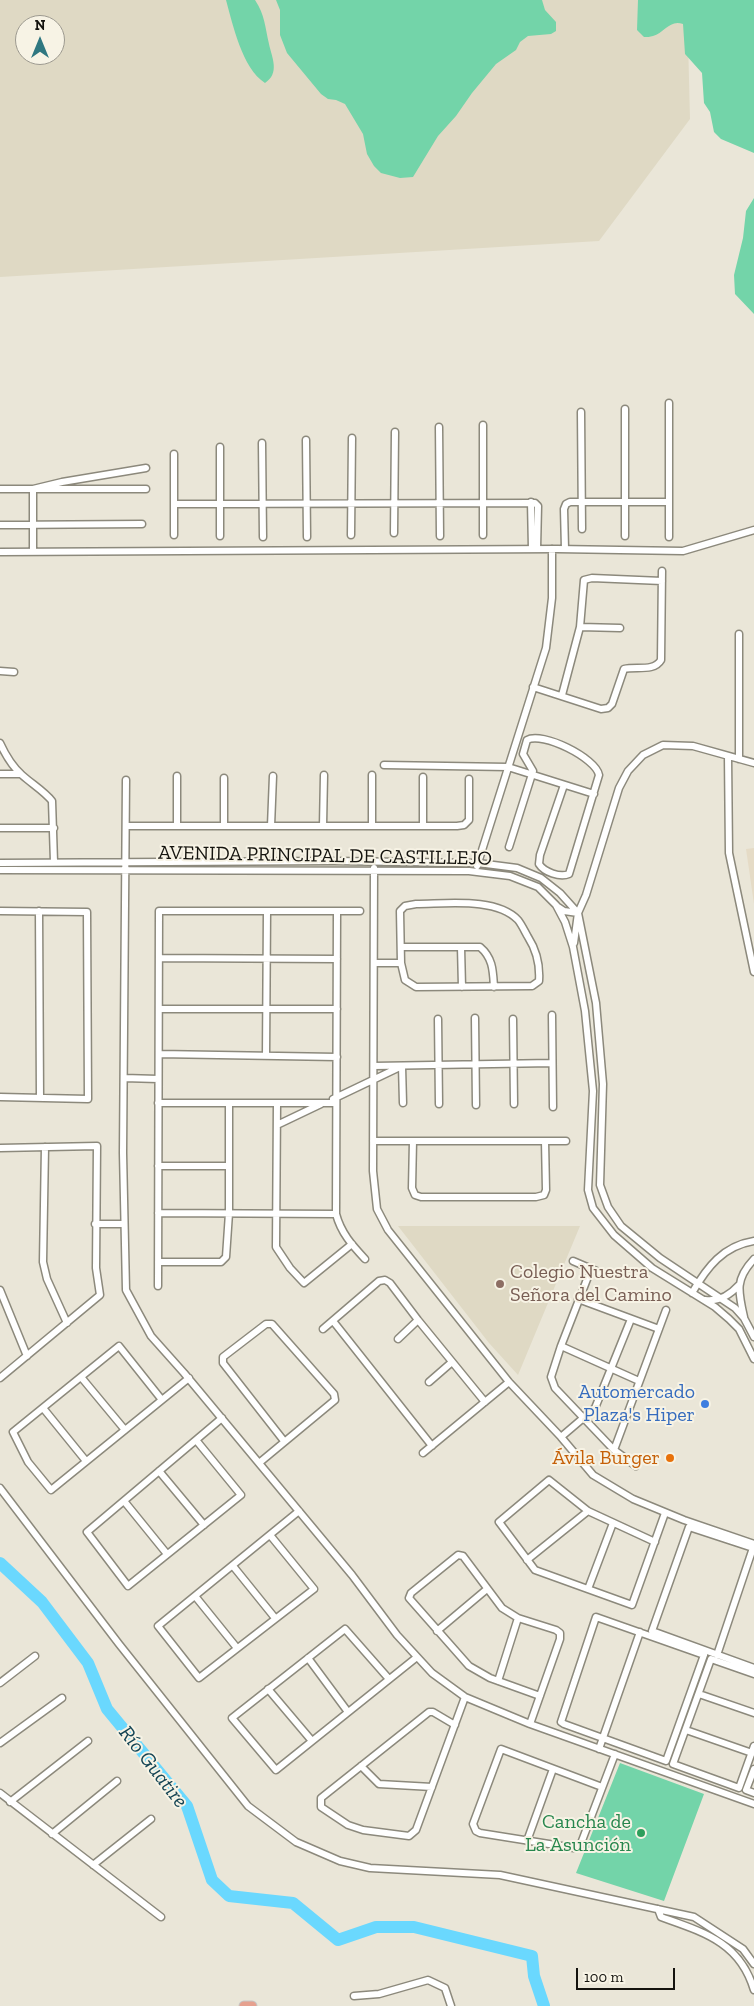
<!DOCTYPE html>
<html>
<head>
<meta charset="utf-8">
<style>
	body { margin:0 }
	#map { position:relative; width:754px; height:2006px; overflow:hidden; background:#eae6d8; font-family:"Zilla Slab",serif }
	canvas { display:block }
	.north { position:absolute; left:15px; top:15px; width:50px; height:50px; box-sizing:border-box; background:#f7f3e5; border:1px solid #9c998f; border-radius:50%; rotate:0deg; font-size:14px; font-weight:700; line-height:20px; text-align:center; color:#14130e }
	.north::after { content:''; display:block; margin:auto; width:18px; height:22px; background:#2f7780; clip-path:polygon(50% 0,100% 100%,50% 72%,0 100%) }
	.scale { position:absolute; left:576px; top:1968px; width:99px; height:22px; box-sizing:border-box; border:2px solid #14130e; border-top:0; padding-left:6px; font-size:15px; line-height:18px; white-space:nowrap; color:#14130e; -webkit-text-stroke:4px #f7f3e5; paint-order:stroke }
</style>
</head>
<body>
<div id="map">
<canvas width="754" height="2006"></canvas>
<div class="north">N</div>
<div class="scale">100 m</div>
</div>
<script>
const ctx = document.querySelector('canvas').getContext('2d');
ctx.lineJoin = 'round';
function fill(path, color) {
  ctx.fillStyle = color;
  ctx.fill(path, 'evenodd');
}
function strokePath(path, color, width, dash) {
  ctx.strokeStyle = color;
  ctx.lineWidth = width;
  ctx.lineCap = dash ? 'butt' : 'round';
  ctx.setLineDash(dash || []);
  ctx.stroke(path);
}
function write(font, color, halo, rows, align = 'center') {
  ctx.font = font + ' "Zilla Slab",serif';
  ctx.lineWidth = 4;
  ctx.setLineDash([]);
  ctx.textBaseline = 'middle';
  ctx.strokeStyle = halo;
  ctx.fillStyle = color;
  for (const [text, x, y, turn = 0] of rows) {
    ctx.save();
    ctx.translate(x, y);
    ctx.rotate((+turn || 0) * Math.PI / 180);
    ctx.textAlign = isNaN(turn) ? turn : align;
    if (halo) ctx.strokeText(text, 0, 0);
    ctx.fillText(text, 0, 0);
    ctx.restore();
  }
}
const built = new Path2D(`
	M0 0H687L690 119 599 241 0 277ZM25 25H55V55H25Z
	M398 1226H580L518 1375 489 1343Z`);
const medical = new Path2D(`
	M754 848V904L746 849Z`);
const green = new Path2D(`
	M226 0H255C265 15 265 27 269 44 272 58 280 73 265 83 242 68 233 25 226 0Z
	M276 0H542L545 10 556 22V31L551 34 528 36 520 42 516 50 496 64 472 93 456 116 438 136 413 177 400 178 381 173 374 166 367 154 363 134 345 104 336 100 328 99 321 94 287 53 280 35V10Z
	M638 0H754V153L721 139 714 132 710 112 704 103 702 73 685 54 683 24C670 19 664 33 653 36 650 37 647 37 644 37L637 30Z
	M754 198V314L735 294 734 275 743 238 746 211Z
	M620 1763 704 1794 664 1901 576 1873Z`);
const river = new Path2D(`
	M0 1563 42 1602 88 1663 107 1709 187 1806 212 1880 229 1896 293 1903 338 1940 376 1927H414L532 1956 534 1976 544 2006`);
const minor = new Path2D(`
	M669 403V537
	M625 409V536
	M581 412 582 529
	M439 427 440 536
	M306 440 307 537
	M262 443 263 537
	M220 447V536
	M174 454V535
	M0 489H146
	M531 502 532 549
	M174 504 535 503 538 506 537 549
	M0 525 142 524
	M394 533 395 432
	M351 535 352 438
	M483 535V425
	M565 549 564 509 566 504 570 502H669
	M0 552 557 549 683 551 754 530
	M33 552V489L62 482 146 468
	M580 627 620 628
	M0 671 14 672
	M533 687 601 709 608 708 612 704 624 669C636 666 654 672 661 660L662 571
	M562 695 580 627 584 580 592 578 662 581
	M0 743C5 754 13 767 22 775 32 784 44 791 52 801L54 862
	M728 756 729 853 754 972
	M739 759V634
	M384 765 508 767 594 794
	M0 774H20
	M224 778V826
	M126 780 123 1153 126 1290 151 1336 184 1373 352 1575 397 1635 432 1673 465 1697 530 1724 754 1804
	M126 826H457L464 825 469 820V779
	M177 826V776
	M271 826 273 776
	M323 826 324 775
	M372 826V775
	M423 826V777
	M0 828H54
	M509 847 533 771 523 754 527 740C542 731 596 758 599 775L569 874C560 878 544 872 539 864L540 855 564 785
	M0 863 334 861 478 863 517 868 541 878 560 893 578 913 596 1003 603 1084 600 1185 608 1207 621 1226 660 1258 735 1308 744 1318 754 1337
	M477 866 546 648 552 598V549
	M374 868 373 1171 377 1209 388 1230 509 1382 561 1437 593 1475 633 1499 684 1520 754 1544
	M0 870 469 871 510 876 538 887 556 905 565 922 573 947 585 1011 593 1091 588 1190 593 1208 614 1235 652 1268 715 1307 729 1319 739 1329 754 1359
	M416 904C446 904 496 897 518 920 522 925 525 932 528 937 537 951 540 966 539 981L532 986 416 987 405 980 401 963 400 911 405 906Z
	M558 907 564 911 578 913
	M0 911 87 912 88 1099 0 1097
	M39 911 40 1098
	M337 911 336 1214C341 1233 352 1245 365 1259
	M574 943 578 913 586 895 619 788 628 771 643 755 663 745 693 746 754 763
	M401 947H480C493 958 493 971 494 987
	M461 947 462 987
	M159 958 337 959
	M374 963H401
	M159 1009H337
	M552 1015 553 1107
	M475 1018 476 1105
	M438 1019 439 1104
	M513 1019 514 1104
	M159 1054 337 1057
	M266 1056 267 911
	M374 1066 552 1063
	M124 1078 158 1079
	M333 1099 402 1066 403 1103
	M158 1103H336
	M277 1103 276 1247 290 1268 304 1283 352 1244
	M277 1125 321 1104
	M373 1141H566
	M413 1141 412 1188 415 1195 421 1197H536L544 1195 546 1190 545 1141
	M45 1147 43 1262 47 1279 67 1323
	M0 1148 97 1146 96 1268 100 1295 0 1378
	M158 1166H229
	M158 1213 336 1214
	M95 1224H124
	M573 1261 601 1273
	M158 1262H221L226 1257 229 1213V1103
	M591 1269 561 1346 551 1377 555 1388 614 1450 636 1466
	M158 1286 159 911H360
	M0 1290 27 1356
	M692 1293C707 1267 723 1246 754 1241
	M578 1299 659 1329
	M705 1300C719 1302 730 1295 739 1285
	M744 1317C738 1291 735 1279 754 1259
	M333 1321 432 1446
	M323 1329 379 1281 385 1280 390 1283 418 1320 485 1402
	M398 1339 418 1320
	M561 1346 639 1381
	M81 1377 125 1430
	M429 1382 452 1362
	M162 1400 119 1346 13 1432 28 1462 51 1490 189 1378
	M43 1408 86 1461
	M561 1437 595 1408 631 1319
	M196 1440 241 1495 128 1586 87 1532 222 1418
	M614 1450 666 1310
	M423 1453 509 1382
	M259 1463 335 1400 334 1394 272 1324H266L223 1357V1363L284 1441
	M159 1471 204 1525
	M0 1488 119 1644 248 1806 296 1842 340 1861 370 1868 500 1875 694 1917 743 1949 754 1964
	M124 1501 167 1554
	M270 1535 314 1589 199 1678 158 1626 299 1511
	M655 1542 588 1511 549 1480 499 1522 535 1570 632 1605 665 1513
	M753 1548 689 1527 652 1631 754 1668
	M527 1560 588 1511
	M233 1566 275 1618
	M588 1589 613 1523
	M195 1596 237 1648
	M596 1617 704 1655 666 1761 564 1724 561 1722Z
	M437 1631 487 1589
	M717 1655 754 1545
	M308 1658 348 1712
	M754 1674 711 1659 673 1764 739 1788 754 1746
	M389 1679 345 1629 232 1718 276 1770 417 1657
	M498 1681 518 1618
	M0 1683 35 1656
	M268 1689 312 1741
	M699 1694 754 1713
	M530 1724 560 1639V1633L556 1630 518 1618 502 1608 463 1556 458 1555 411 1593 409 1598 469 1666 490 1678 540 1696
	M455 1725 433 1712H429L321 1798V1807L348 1825 363 1830 409 1836 416 1830 465 1697
	M686 1730 752 1753
	M0 1743 62 1698
	M599 1749 640 1632
	M361 1766 379 1784 432 1787
	M754 1769 746 1790 754 1793
	M602 1787 501 1749 473 1824 476 1831 480 1833 574 1848 580 1846 615 1754
	M0 1793 161 1917
	M10 1802 88 1741
	M52 1834 117 1781
	M527 1841 553 1769
	M93 1865 151 1819
	M658 1909 661 1917C703 1932 740 1942 754 1990
	M354 1996 379 1994 428 1980 445 1988 451 2006`);
const major = new Path2D(`
	M244 2006H252`);
const markers = [
	[500,1284,5,"#8d6e63"],
	[705,1404,5,"#3f7fe0"],
	[670,1458,5,"#e8710a"],
	[641,1833,5,"#2e9e5b"]
];
const streetNames = [
	["AVENIDA PRINCIPAL DE CASTILLEJO",325,856,1]
];
const educationNames = [
	["Colegio Nuestra",510,1272],
	["Señora del Camino",510,1295]
];
const shopNames = [
	["Automercado",695,1392],
	["Plaza's Hiper",695,1415]
];
const foodNames = [
	["Ávila Burger",660,1458]
];
const leisureNames = [
	["Cancha de",631,1822],
	["La Asunción",631,1845]
];
const waterNames = [
	["Río Guatire",153,1767,52]
];
fill(built, '#dfd9c4');
fill(medical, '#e5dbc6');
fill(green, '#73d4a9');
strokePath(river, '#6ad8fe', 12);
strokePath(minor, '#8c897c', 9);
strokePath(major, '#c7c6c5', 11);
strokePath(minor, '#fff', 6);
strokePath(major, '#e6a18f', 9);
for (const [x, y, r, color] of markers) {
  const dot = new Path2D();
  dot.arc(x, y, r, 0, 2 * Math.PI);
  ctx.fillStyle = color;
  ctx.fill(dot);
  strokePath(dot, '#f7f3e5', 2);
}
write('20px', '#14130e', '#f7f3e5', streetNames);
write('20px', '#785e54', '#f7f3e5', educationNames, 'left');
write('20px', '#366cbe', '#f7f3e5', shopNames, 'right');
write('20px', '#c56008', '#f7f3e5', foodNames, 'right');
write('20px', '#27864d', '#f7f3e5', leisureNames, 'right');
write('italic 21px', '#144454', '#f7f3e5', waterNames);
</script>
</body>
</html>
